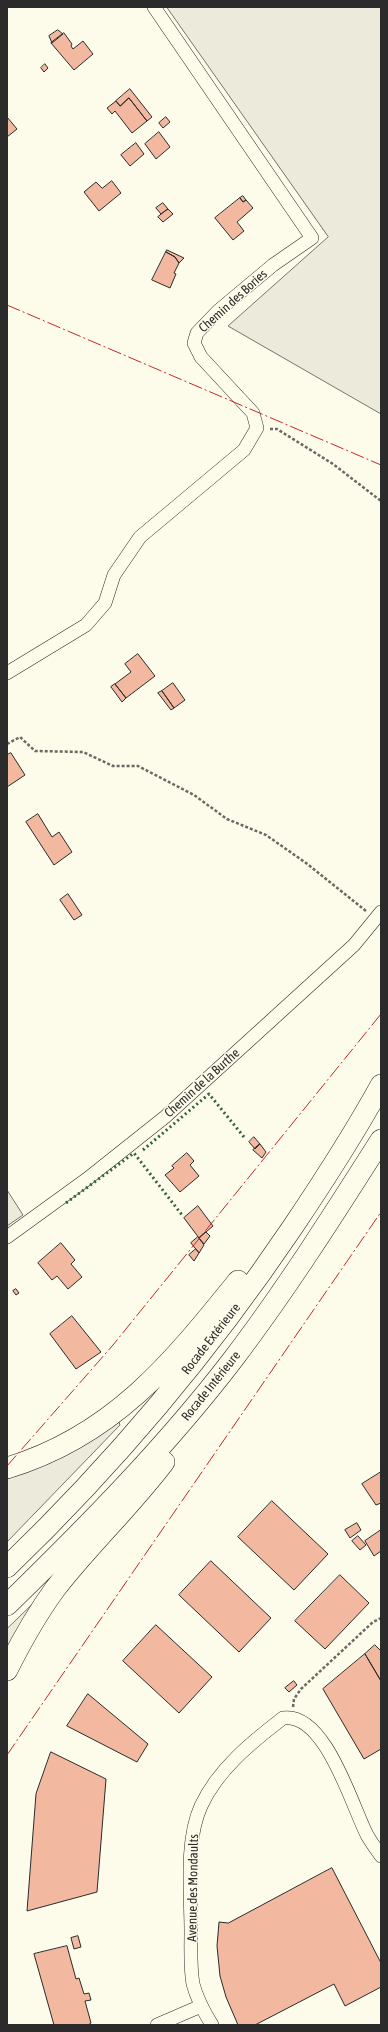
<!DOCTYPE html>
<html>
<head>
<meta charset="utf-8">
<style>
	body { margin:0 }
	#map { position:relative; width:388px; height:2032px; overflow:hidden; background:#fdfbea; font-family:"Asap Condensed",sans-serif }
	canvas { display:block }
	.frame { position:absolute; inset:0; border:8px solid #2b2b2b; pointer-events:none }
</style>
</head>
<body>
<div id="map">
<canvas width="388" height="2032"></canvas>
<div class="frame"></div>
</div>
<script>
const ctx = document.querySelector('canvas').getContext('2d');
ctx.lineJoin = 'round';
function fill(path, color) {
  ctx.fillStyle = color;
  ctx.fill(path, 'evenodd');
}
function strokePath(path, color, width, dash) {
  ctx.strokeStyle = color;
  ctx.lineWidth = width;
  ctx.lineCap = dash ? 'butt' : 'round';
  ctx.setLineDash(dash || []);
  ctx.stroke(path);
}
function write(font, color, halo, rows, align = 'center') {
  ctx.font = font + ' "Asap Condensed",sans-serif';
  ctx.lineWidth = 3;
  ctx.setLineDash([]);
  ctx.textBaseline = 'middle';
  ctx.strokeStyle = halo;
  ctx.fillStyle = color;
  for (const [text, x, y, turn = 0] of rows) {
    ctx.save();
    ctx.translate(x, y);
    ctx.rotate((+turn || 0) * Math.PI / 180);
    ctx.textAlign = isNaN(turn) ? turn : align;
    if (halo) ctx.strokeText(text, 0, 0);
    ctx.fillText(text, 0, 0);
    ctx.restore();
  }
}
const green = new Path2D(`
	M167 7H381V414L228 326 328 237Z
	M7 1190 23 1215 7 1226Z
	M119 1422 120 1425 7 1542V1476C49 1468 84 1445 119 1422Z
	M43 1594 7 1654V1629Z`);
const building = new Path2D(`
	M58 30 63 34 52 43 49 36Z
	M64 33 72 44 71 46 73 49 83 41 93 54 74 70 51 43Z
	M45 64 48 68 44 72 41 68Z
	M130 89 152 117 147 121 129 98 120 106 116 101Z
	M129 98 147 121 132 133 115 111 112 114 107 108 116 101 120 106Z
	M7 117 17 129 7 137Z
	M166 117 170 122 163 128 159 123Z
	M159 132 170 147 156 159 145 144Z
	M136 143 144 154 130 166 121 155Z
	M112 181 121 193 99 211 84 192 96 182 102 188Z
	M243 196 246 200 243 202 240 198Z
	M240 198 243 202 246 200 253 208 237 222 244 231 233 240 215 218Z
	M163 203 168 209 161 214 156 208Z
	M168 209 173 214 163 222 158 217Z
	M167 250 184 258 179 263 175 257 166 252Z
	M166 252 175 257 179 263 174 273 176 274 170 288 152 280Z
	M138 654 155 676 126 698 115 684 131 672 125 664Z
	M173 683 185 700 174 708 162 691Z
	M115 684 126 698 122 702 111 687Z
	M162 691 174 708 171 710 158 693Z
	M11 753 25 775 7 787V755Z
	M38 814 52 837 59 832 72 852 54 865 26 822Z
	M68 894 82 915 74 920 60 900Z
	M254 1137 260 1144 255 1149 249 1142Z
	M260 1144 266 1152 262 1158 253 1150Z
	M187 1153 194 1161 190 1165 199 1176 180 1192 165 1175 174 1168 172 1166Z
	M198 1206 213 1226 199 1238 184 1218Z
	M206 1232 210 1236 204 1244 199 1238Z
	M198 1237 204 1245 199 1253 191 1243Z
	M61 1243 75 1260 71 1264 82 1277 68 1289 57 1276 52 1280 38 1263Z
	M196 1249 199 1253 194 1261 189 1255Z
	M16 1289 19 1293 16 1295 13 1291Z
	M72 1316 101 1352 76 1369 50 1334Z
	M381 1472V1503L376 1505 362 1484Z
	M272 1501 328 1554 294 1590 238 1537Z
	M357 1523 361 1530 350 1538 345 1530Z
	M381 1530V1551L374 1556 365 1541Z
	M358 1536 366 1545 360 1550 352 1541Z
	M211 1561 271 1618 239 1652 179 1595Z
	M340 1575 369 1603 325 1649 295 1621Z
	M156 1625 212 1677 179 1713 123 1661Z
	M375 1645 381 1651V1681L365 1654Z
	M365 1654 381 1681V1749L364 1759 323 1689Z
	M294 1681 297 1685 289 1692 285 1688Z
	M88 1694 148 1744 137 1762 67 1726Z
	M51 1752 106 1779 97 1892 27 1911 36 1794Z
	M332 1868 381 1963V1987L345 2006 334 1984 255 2025H238L226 1997 220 1976 217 1946 219 1922 228 1923Z
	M78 1936 81 1947 74 1949 71 1938Z
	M67 1946 76 1979 79 1978 84 1994 89 1993 91 2000 85 2001 91 2023 88 2025H54L34 1954Z`);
const path = new Path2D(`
	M270 429H277L333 464 381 501
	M7 744 20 737 35 751 83 752 113 766H138L194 795 227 819 266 835 306 863 366 911
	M293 1707 294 1699 301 1689 373 1622 381 1618`);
const minor = new Path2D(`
	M7 673 86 625 105 603 114 575 140 537 244 450 257 428 253 413 201 357 194 343 197 333 218 311 273 265 312 238 154 7
	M7 1237 87 1179 165 1117 354 945 381 912
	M157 2025 201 2006
	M212 2025C204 2012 197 1999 193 1984 190 1967 191 1948 191 1932 191 1893 185 1841 201 1806 218 1769 252 1742 283 1718 325 1711 352 1806 367 1835 371 1842 376 1849 381 1856`);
const trunk = new Path2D(`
	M7 1468C113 1436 171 1364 238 1281
	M7 1567C114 1464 209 1351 292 1228 323 1182 354 1134 381 1085
	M7 1605C87 1527 166 1447 234 1358 287 1288 334 1214 381 1140
	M7 1670C21 1642 36 1615 55 1589 89 1545 130 1507 164 1462`);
const hedge = new Path2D(`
	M143 1150 209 1094 244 1137
	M66 1203 134 1153 182 1215`);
const power = new Path2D(`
	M7 305 381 465
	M7 1466 113 1345 381 1014
	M7 1755 381 1212`);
const streetNames = [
	["Chemin des Bories",233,301,-42],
	["Chemin de la Burthe",202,1083,-42],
	["Rocade Extérieure",211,1339,-52],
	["Rocade Intérieure",211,1386,-51],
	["Avenue des Mondaults",193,1888,-89]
];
fill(green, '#ecebdb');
strokePath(green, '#74746e', 1);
fill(building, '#f2b8a0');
strokePath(building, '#2b2b2b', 1);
strokePath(minor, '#2b2b2b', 14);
strokePath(trunk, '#2b2b2b', 22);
strokePath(path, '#6a6964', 2.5, [3, 2]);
strokePath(minor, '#fdfbea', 13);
strokePath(trunk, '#fdfbea', 21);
strokePath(hedge, '#34623c', 3, [2, 3]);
strokePath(power, '#c62828', 1, [14, 3, 2, 3]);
write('13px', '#2b2b2b', '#fdfbea', streetNames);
</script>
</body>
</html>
